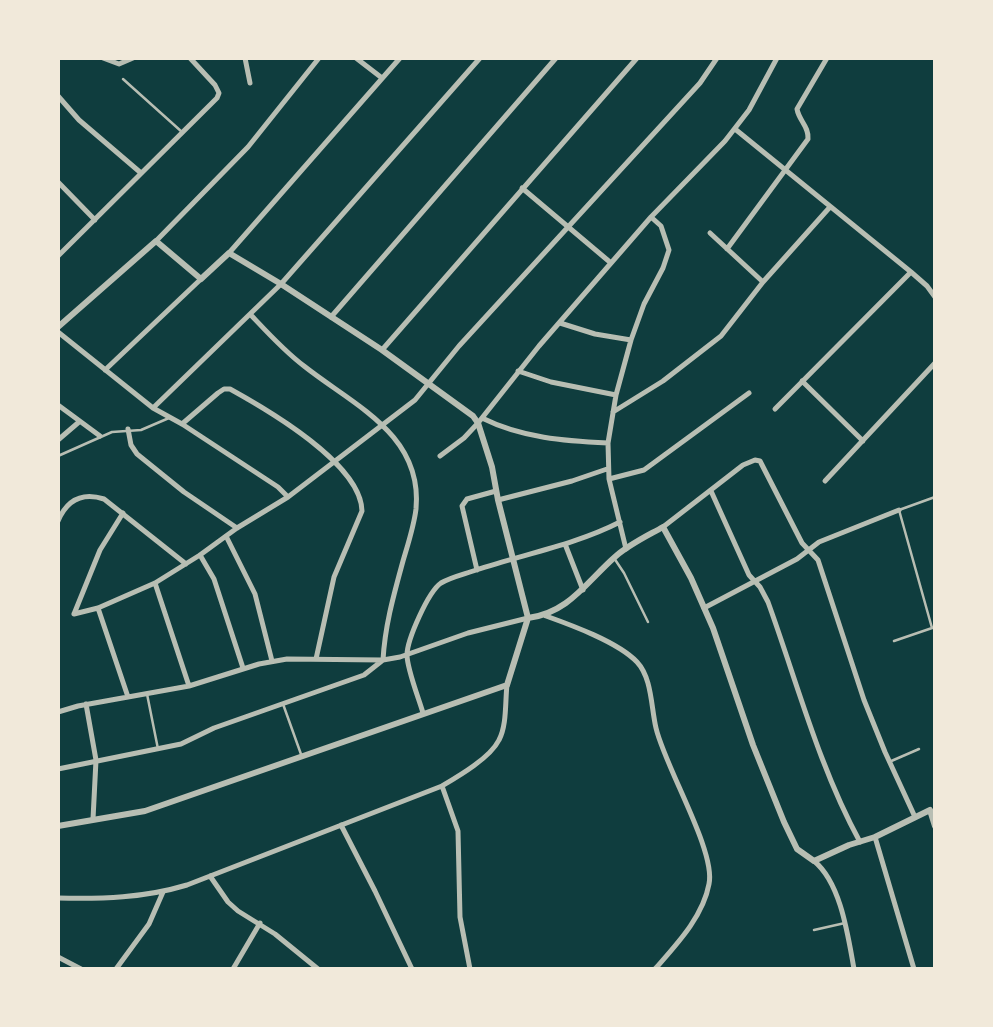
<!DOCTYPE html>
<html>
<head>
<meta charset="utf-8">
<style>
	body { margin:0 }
	#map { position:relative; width:993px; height:1027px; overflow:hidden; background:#0f3d3e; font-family:"Nunito Sans",sans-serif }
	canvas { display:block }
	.frame { position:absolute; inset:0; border:60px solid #f1e9da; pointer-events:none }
</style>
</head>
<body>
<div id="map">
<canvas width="993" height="1027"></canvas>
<div class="frame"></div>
</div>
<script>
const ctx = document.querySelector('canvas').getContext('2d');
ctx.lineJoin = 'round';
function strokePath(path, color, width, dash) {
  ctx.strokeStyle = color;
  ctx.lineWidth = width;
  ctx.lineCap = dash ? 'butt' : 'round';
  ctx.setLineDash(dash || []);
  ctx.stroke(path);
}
const service = new Path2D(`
	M123 79 182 132
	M58 456 112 432 141 430 169 418
	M614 558 624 573 648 622
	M932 628 899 510 935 497
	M894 641 935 627
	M147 694 158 749
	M283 704 302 757
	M889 762 919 749
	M814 930 845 923`);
const minor = new Path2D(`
	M103 58 119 64 133 58
	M245 58 250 83
	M356 58 382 78
	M58 96 79 120 141 173
	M735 129 911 272 927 286 935 297
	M58 182 95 220
	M522 188 611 263
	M710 233 763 282
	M156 241 248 147 319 58
	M727 249 808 139C809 126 799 121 797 109L827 58
	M229 253 400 58
	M58 256 217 98 219 93 215 85 190 58
	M250 314C267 332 284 351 304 366 353 405 423 434 416 509 414 526 408 544 403 561 394 594 385 625 383 660
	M331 317 556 58
	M560 323 595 334 631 340
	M58 332 153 408 182 424 278 487 288 497
	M382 350 637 58
	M105 370 201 279
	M518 371 551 382 616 395
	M802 381 863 441
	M58 405 100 436
	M153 408 281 284 480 58
	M775 409 911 272
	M613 412 663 381 721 336 763 282 830 207
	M482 418C522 438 565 441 608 443
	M182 424 218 393 224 389H230C268 410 361 464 362 511L334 577 316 659
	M128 429 131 445 137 454 184 492 237 528
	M58 440 79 422
	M440 456 464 438 478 423 539 346 651 217 725 141 749 110 777 58
	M609 479 644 470 749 393
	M825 481 935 363
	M711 491 749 575 760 587 768 602C797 682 819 767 860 842
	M498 500 572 481 607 469
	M58 521C67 500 82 492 104 499L186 564
	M663 527 743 465 755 460 760 461 802 543 818 560 864 700 885 752 915 817
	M226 536 255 594 272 661
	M565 544 583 590
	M626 549 609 479 608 443 616 395 631 340 644 304 663 268 669 250 661 226 651 217
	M200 555 214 579 243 668
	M477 570 462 506 467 499 496 491
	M155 583 189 686
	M98 608 128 697
	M704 608 797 559 819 542 899 510
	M74 614 98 608 155 583 200 555 237 528 288 497 415 400 459 346 700 83 717 58
	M74 614 100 550 123 513
	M546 616C571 625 618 642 637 662 652 678 651 707 656 728 665 767 716 851 709 884 703 917 676 945 655 969
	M86 704 96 760 93 819
	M58 712 78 706 189 686 259 664 287 659 383 660 400 657 468 633 528 618
	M423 713C419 699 407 669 407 655 407 640 428 592 441 583 451 577 465 574 476 570 524 554 575 545 620 522
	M58 769 181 744 214 728 364 675 383 660
	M442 786 458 831 460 917 470 969
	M341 825 375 891 412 969
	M875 837 914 969
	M814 861C841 883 848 936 854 969
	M210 876 228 902 238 911 275 934 318 969
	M58 898C102 899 144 898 187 885L442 786C459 776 490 758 499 740 507 725 505 702 507 685
	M58 957 81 969
	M116 969 149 924 163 892
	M233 969 260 923`);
const tertiary = new Path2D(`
	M58 327 156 241 201 279 229 253 281 284 382 350 473 416 478 423 492 467 498 500 528 618
	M528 618C569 613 587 581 616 556 630 544 647 536 663 527L691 578 713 628 753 745 784 822 797 849 814 861 849 845 875 837 930 810 935 826
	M58 826 145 811 507 685 528 618`);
strokePath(service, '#b8beb3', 2.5);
strokePath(minor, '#b8beb3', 5);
strokePath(tertiary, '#b8beb3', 6);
</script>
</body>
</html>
